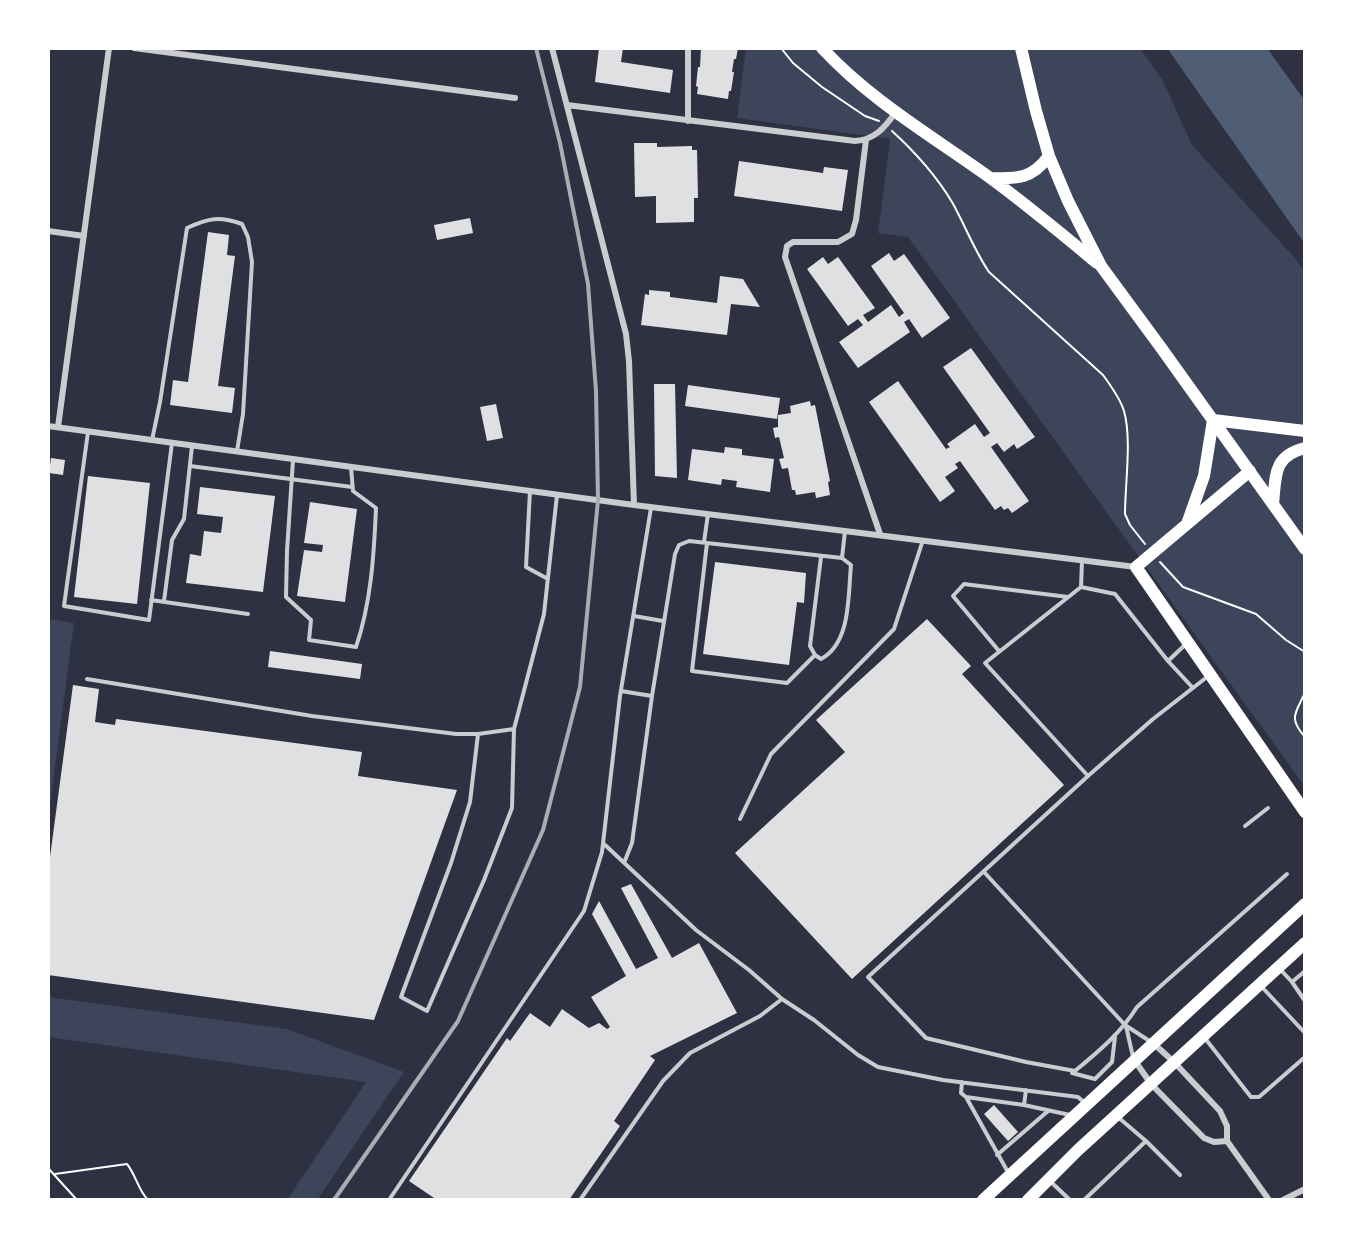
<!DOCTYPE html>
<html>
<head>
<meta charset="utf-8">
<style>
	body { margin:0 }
	#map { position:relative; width:1353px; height:1248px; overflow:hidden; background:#2d3142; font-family:"PT Sans Narrow",sans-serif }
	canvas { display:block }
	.frame { position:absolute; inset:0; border:50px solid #fff; pointer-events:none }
</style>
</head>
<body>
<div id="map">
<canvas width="1353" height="1248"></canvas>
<div class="frame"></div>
</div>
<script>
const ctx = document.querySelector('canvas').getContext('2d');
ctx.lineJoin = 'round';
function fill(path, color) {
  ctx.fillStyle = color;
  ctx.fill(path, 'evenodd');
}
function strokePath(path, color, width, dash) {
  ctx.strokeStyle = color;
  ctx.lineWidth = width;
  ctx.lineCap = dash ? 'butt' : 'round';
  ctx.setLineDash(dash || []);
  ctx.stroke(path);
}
const green = new Path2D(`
	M746 48H1140L1162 79 1192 145 1294 257 1305 272V787L908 237 878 233 890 139 737 118Z
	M51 619 74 623 48 820V643Z
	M48 997 287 1029 404 1072 317 1200H287L366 1082 48 1037Z`);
const water = new Path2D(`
	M1167 48H1267L1305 101V244Z`);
const building = new Path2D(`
	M599 48H623L621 62 673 70 670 93 595 82Z
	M701 48H738L736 59H734L732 72H734L731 91H729L728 99 697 94 698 87 696 86 698 67H700Z
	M634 143H657V147L692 146V150H697L698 198H694V222L656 223V196L635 197Z
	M739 161 823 173 824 167 848 170 842 211 734 196Z
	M470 218 473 233 437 240 434 225Z
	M208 232 229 235 227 255 235 256 218 386 235 388 232 413 170 405 173 380 188 382Z
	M889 253 894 261 904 254 950 318 922 338 909 319 904 322 910 332 858 368 839 342 863 325 858 319 848 326 807 269 823 257 828 264 838 257 875 308 863 315 868 322 891 305 899 317 904 313 871 266Z
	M720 276 743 279 760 307 731 304 727 335 641 325 645 294 649 295V290L670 292V297L717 303Z
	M971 348 1035 437 1017 449 1014 444 1004 452 997 443 991 447 1029 501 1012 513 1008 508 1004 510 1001 506 995 510 960 461 955 464 958 468 945 477 955 491 940 502 869 402 898 381 946 449 950 447 947 444 975 424 984 437 990 433 943 367Z
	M654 384H675L677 478 655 476Z
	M688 385 780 398 777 419 685 406Z
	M810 401 811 406 815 405 830 481 828 482 830 495 816 498 815 492 796 495 795 490H792L788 468 782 469 779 459 784 458 779 437 775 438 773 428 778 427V415L791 413 790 406Z
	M496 404 503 438 487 441 480 407Z
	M725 447 742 449V455L774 459 770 492 736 487 737 481 722 479 721 485 688 480 692 449 724 453Z
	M51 458 65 460 63 475 49 473Z
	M88 476 150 483 137 604 74 597Z
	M200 487 275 496 263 592 186 583 190 554 201 556 204 531 221 533 223 517 197 514Z
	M310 502 357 509 345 602 297 596 304 550 322 552 323 545 304 543Z
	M715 562 806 573 804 603 797 602 789 665 703 654Z
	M927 619 971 666 962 674 1064 785 852 979 735 853 845 752 816 720Z
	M270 651 362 664 360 679 268 667Z
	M73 685 99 689 95 722 115 725 116 719 362 752 358 776 457 790 374 1020 48 975V872Z
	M631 884 672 958 699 943 737 1013 650 1056 655 1060 614 1121 620 1126 569 1200H437L409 1181 507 1038 510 1041 530 1013 550 1027 562 1009 589 1028 599 1023 607 1029 610 1027 591 997 626 976 592 914 599 901 636 969 658 958 621 888Z
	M994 1105 1018 1132 1008 1141 984 1114Z`);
const path = new Path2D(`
	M781 48 793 63 822 87 865 116 879 121
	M892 131C915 152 937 177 952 202 965 225 974 250 989 272L1103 375C1111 386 1120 398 1124 411 1132 439 1125 484 1125 514L1130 525 1145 544
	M1160 562 1183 587 1256 614 1286 640 1305 652
	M1305 692C1297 712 1287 717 1305 737
	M48 1168 77 1200
	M55 1174 127 1164C136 1175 138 1190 148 1200`);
const service = new Path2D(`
	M88 432 64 606 149 620 172 443
	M152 440 160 402 187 228C209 218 219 216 242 224L248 237 252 262 243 414 237 451
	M293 460 287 551 286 597 311 620 309 640 356 647C371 603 374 555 376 508L353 491 351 467
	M190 466 352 487
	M530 491 526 567 548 579
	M704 542 708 514
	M707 543 692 671 787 683 815 655
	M821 557 810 646 815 655 821 659C851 643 848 596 851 565L842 558
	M1082 561 1081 587 1115 594 1168 661 1193 688
	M1081 587 985 663 1088 776 868 977 926 1038 1026 1062 1075 1071C1099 1051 1120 1034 1137 1007L1287 874
	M151 600 248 614
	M164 601 172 540 184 519 192 446
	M634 616 663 621
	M999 651 953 596 964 584 1068 597
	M1168 661 1187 643
	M87 679 312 716 456 734H478L514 729 544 614 557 495
	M621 691 652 696
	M478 734 470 802 451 863 401 997 427 1011 484 880 512 808 514 729
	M1088 776 1153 719 1207 677
	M740 819 771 754 894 629 923 540
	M1245 826 1268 808
	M604 844 696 930 749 970 782 999 814 1020 858 1055 878 1067 943 1080 1078 1097 1085 1103
	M624 863 632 843 652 696 675 554 679 545 689 541 842 558 845 531
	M984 872 1125 1025 1151 1042
	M1279 968 1292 982 1305 1001
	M1292 982 1305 971
	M1260 985 1305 1033
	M1126 1026 1133 1057
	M1204 1037 1251 1097H1259L1305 1057
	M1072 1073 1095 1079 1112 1062 1115 1037
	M962 1082 961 1093 966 1097 1024 1105 1070 1115
	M966 1097 1009 1174
	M1024 1105 1026 1090
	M1119 1118 1146 1141 1180 1175
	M997 1155 1048 1111
	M1051 1182 1070 1200
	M389 1200 584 911 602 852 620 696 651 508
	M580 1200 663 1081 690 1053 760 1016 782 999
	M1084 1200 1146 1141`);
const minor = new Path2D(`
	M134 48 515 98
	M552 48 626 334 629 361 634 505
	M567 105 855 141C875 140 885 127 896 112
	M688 121V48
	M866 140 856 220 852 234 838 242H793L787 246 785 257 880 534
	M48 231 84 236
	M48 426 634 505 1136 567
	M58 427 109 48
	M1153 1043 1174 1062 1220 1111 1227 1126V1141L1269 1200
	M1135 1061 1151 1084 1204 1138 1214 1142 1227 1141
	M1283 1200 1305 1189`);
const secondary = new Path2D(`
	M822 48C870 100 932 136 989 177 1026 204 1062 234 1097 263
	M1021 48 1036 111 1049 156 1068 201 1101 266 1162 349 1305 549
	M991 178C1017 179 1032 179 1049 156`);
const primary = new Path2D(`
	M1250 471 1136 567 1305 812
	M1273 504C1276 475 1273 456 1305 448
	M1187 524 1204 476 1213 420 1305 431
	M983 1200 1305 904
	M1028 1200 1078 1150 1305 943`);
const rail = new Path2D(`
	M334 1200 458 1021 543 830 580 687 598 500 596 391 588 284 560 143 536 48`);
fill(green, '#3c4559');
fill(water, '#4f5d75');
fill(building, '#e0e0e3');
strokePath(path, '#fff', 2);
strokePath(service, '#caccd0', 4);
strokePath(minor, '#caccd0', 6);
strokePath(secondary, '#fff', 12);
strokePath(primary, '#fff', 12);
strokePath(rail, '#abadb3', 4);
</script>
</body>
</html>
